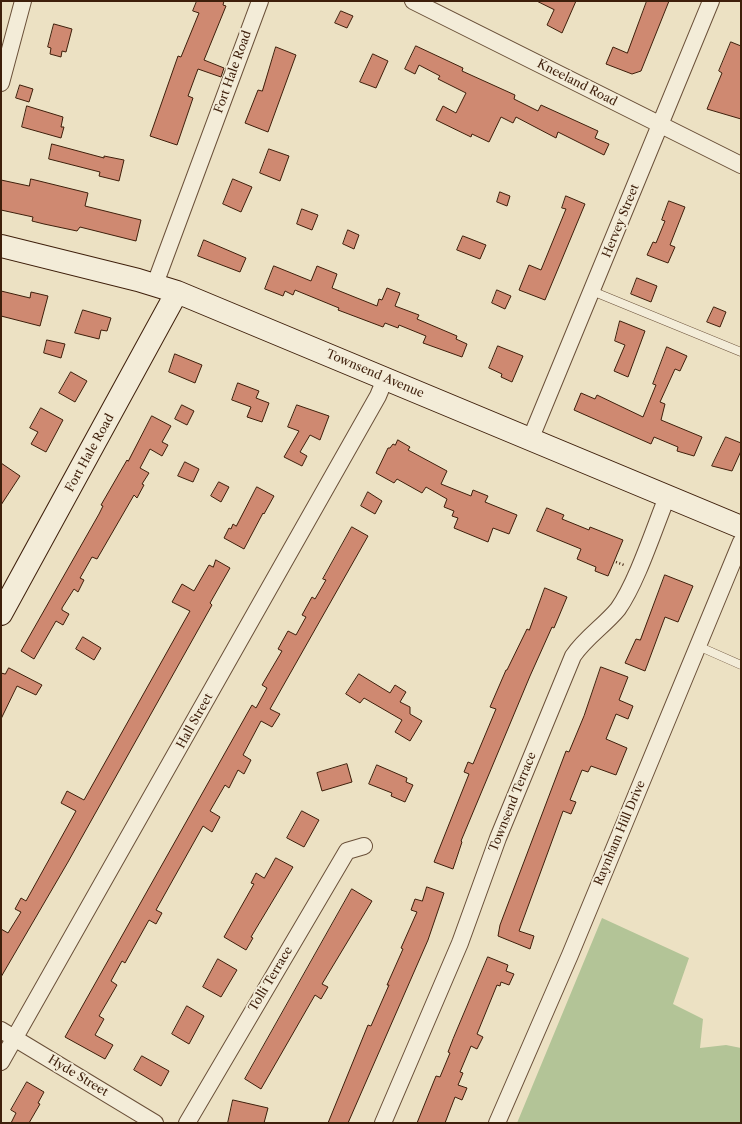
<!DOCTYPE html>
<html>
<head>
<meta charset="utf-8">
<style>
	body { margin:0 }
	#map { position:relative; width:742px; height:1124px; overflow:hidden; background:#ece1c3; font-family:"Libre Caslon Text",serif }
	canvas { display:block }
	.frame { position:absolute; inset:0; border:2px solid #3e1f0b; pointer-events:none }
</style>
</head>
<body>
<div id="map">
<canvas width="742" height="1124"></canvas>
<div class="frame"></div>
</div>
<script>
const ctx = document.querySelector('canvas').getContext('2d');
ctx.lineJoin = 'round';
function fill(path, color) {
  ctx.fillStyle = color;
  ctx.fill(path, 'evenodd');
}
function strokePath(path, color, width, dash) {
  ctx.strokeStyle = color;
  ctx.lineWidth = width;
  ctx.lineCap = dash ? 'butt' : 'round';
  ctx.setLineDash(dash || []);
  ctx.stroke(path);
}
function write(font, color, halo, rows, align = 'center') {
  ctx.font = font + ' "Libre Caslon Text",serif';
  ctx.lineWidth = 4;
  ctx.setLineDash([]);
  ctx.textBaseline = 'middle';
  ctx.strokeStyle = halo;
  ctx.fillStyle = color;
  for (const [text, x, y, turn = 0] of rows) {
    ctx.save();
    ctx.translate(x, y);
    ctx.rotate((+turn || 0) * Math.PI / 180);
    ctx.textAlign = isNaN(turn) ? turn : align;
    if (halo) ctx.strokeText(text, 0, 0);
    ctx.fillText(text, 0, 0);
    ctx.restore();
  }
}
const green = new Path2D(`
	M602 918 689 958 673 1004 703 1019 700 1048 726 1045 741 1048V1123H517Z`);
const building = new Path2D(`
	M197 1H224L223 5 226 6 204 60 224 68 221 77 198 69 188 96 193 98 177 145 150 136 178 56 181 57 199 13 193 11Z
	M537 1H576L562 33 547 25 554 10Z
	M647 1H669L641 71 632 74 606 64 613 47 627 53Z
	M341 11 353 16 347 28 335 23Z
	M54 24 72 29 66 52 62 51 61 57 50 54 51 48 48 47Z
	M731 42 741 46V119L707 109 722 73 719 71Z
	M416 46 463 68 462 71 515 95 514 99 538 111 541 105 598 131 595 138 609 144 604 155 558 132 556 138 516 117 513 123 501 117 489 142 472 134 471 137 436 120 443 106 456 113 466 93 438 79 440 76 419 65 415 74 405 69Z
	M276 47 296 55 268 132 245 123 258 90 262 91Z
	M373 54 388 61 376 88 360 82Z
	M20 85 33 89 29 102 16 98Z
	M27 106 63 117 61 127H64L61 138 22 127Z
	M52 144 104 158V156L124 160 119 181 99 176 100 172 49 159Z
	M269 149 289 156 280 181 260 173Z
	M31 179 88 193 85 206 141 220 136 241 80 227 77 231 44 224 32 221 33 217 1 210V180L29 186Z
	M233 179 252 187 241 212 223 204Z
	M500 192 510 196 507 206 497 202Z
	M566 196 585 204 545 300 519 290 529 265 541 270 566 209 562 208Z
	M669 201 685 207 670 245 675 247 668 263 647 255 653 242 656 243 665 221 662 220Z
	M302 209 318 215 312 230 297 224Z
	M348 230 359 235 354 249 343 244Z
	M463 236 486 245 480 259 457 250Z
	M204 240 246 258 240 272 198 256Z
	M274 266 311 281 317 266 337 274 332 288 377 306 379 299 382 300 387 288 400 293 395 306 419 315 417 319 457 336 456 339 467 344 462 357 423 343 426 336 399 325 398 328 385 323 383 327 338 310 339 308 295 290 293 295 285 291 283 296 265 289Z
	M637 278 657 286 651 302 631 294Z
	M497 290 511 296 505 309 492 303Z
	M1 291 30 298 31 292 48 296 40 326 1 316Z
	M714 307 726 312 720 327 707 322Z
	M83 310 111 318 107 331 101 330 99 339 75 333Z
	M620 321 645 331 628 377 614 371 625 345 615 341Z
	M47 340 65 344 61 358 44 353Z
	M498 346 523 356 512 382 501 377 502 374 489 368Z
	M667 347 687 356 680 371 675 369 660 402 665 404 661 420 702 437 694 456 677 451 678 447 654 437 651 444 574 410 581 393 595 399 597 395 643 417 656 385 653 384Z
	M175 354 202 365 195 383 169 372Z
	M71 372 87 381 75 402 59 393Z
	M238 383 259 391 256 398 269 403 262 422 247 417 251 407 232 400Z
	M182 405 194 411 187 425 175 419Z
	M297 405 329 416 320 440 310 435 300 452 307 456 302 466 284 457 299 431 288 427Z
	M41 408 63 420 46 452 31 444 38 432 30 428Z
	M152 416 171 426 162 442 168 445 162 456 150 449 140 468 149 473 142 484 144 485 137 498 134 495 97 559 92 557 80 578 84 580 78 592 74 589 62 608V610L69 614 63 625 56 621 34 659 21 651 99 514 103 506 101 505 127 460 128 461Z
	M726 437 741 443V451L732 471 712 466Z
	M398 440 410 447 408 450 447 471 441 484 471 496 473 490 488 496 485 502 517 515 509 534 493 528 488 542 454 528 458 518 452 516 454 511 444 507 447 499 426 487 422 493 397 479 394 483 376 473 388 448H390L393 444 395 445Z
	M185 462 199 469 193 482 178 476Z
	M1 463 20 476 1 505Z
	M219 482 229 487 221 502 211 496Z
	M257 487 274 496 264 514 263 513 244 549 224 538 229 528 231 529 233 524 236 526Z
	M368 492 382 501 375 514 361 506Z
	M547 508 564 515 562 519 589 530 590 527 623 540 608 576 595 571 596 567 577 559 581 549 537 531Z
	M352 527 368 536 270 709 280 714 272 727 261 721 243 755 251 760 244 774 238 770 229 788 225 785 210 811 220 817 212 832 203 826 156 910 162 913 156 924 149 920 125 963 122 961 111 981 117 985 99 1016 104 1019 95 1035 113 1045 105 1059 65 1037 252 705 256 708 267 688 262 685 282 651 278 649 288 631 296 635 306 617 302 615 312 597 315 599 326 580 323 579Z
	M216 560 230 568 210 603 212 605 68 862 1 977V929L8 933 21 912 15 909 21 898 26 901 76 811 61 803 67 791 84 800 190 611 172 602 182 584 194 591 209 565 213 567Z
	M665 575 693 586 678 622 665 617 645 671 625 663 636 639 640 640Z
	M545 588 567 597 554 628 552 627 530 676 461 841 462 842 453 869 434 862 469 774 464 772 468 762 473 764 496 709 490 707 506 670H507L527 629 529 630Z
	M83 637 101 648 94 660 76 649Z
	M601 667 628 677 619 700 633 706 628 719 616 714 606 739 627 748 616 775 591 766 588 772 582 770 570 800 576 802 571 814 563 811 519 931 534 936 530 949 498 936 500 925 566 751 569 752 584 716Z
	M9 668 42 685 36 695 17 686 1 719V673L5 674Z
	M359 674 390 693 395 685 406 692 400 702 410 707V714L422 721 410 741 395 732 402 720 364 698 360 703 346 694Z
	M347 764 352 782 322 791 317 773Z
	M377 765 407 778 406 782 413 785 405 802 391 796 392 793 369 784Z
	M302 811 319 820 304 847 287 838Z
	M276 858 293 867 251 937 253 938 246 950 224 937 254 884 251 883 256 873 264 878Z
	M427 887 444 893 428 940 348 1123H328L368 1025 371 1026 389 985H387L403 949 401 948 417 912 411 910 415 899 422 901Z
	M352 889 372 901 322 984 328 987 321 999 315 995 261 1089 245 1079Z
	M488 957 508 965 506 971 514 974 509 985 501 982 500 986 497 985 477 1034 483 1037 477 1049 471 1046 460 1072 463 1073 458 1085 467 1088 462 1100 455 1097 445 1123H417L436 1076 440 1077 450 1053 448 1052 453 1039Z
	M218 959 237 970 221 997 203 987Z
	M187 1006 204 1016 189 1044 172 1034Z
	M142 1056 169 1071 161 1086 134 1070Z
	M27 1082 44 1092 38 1103 40 1104 29 1123H11L16 1113 11 1110Z
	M233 1100 268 1108 264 1123H228Z`);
const path = new Path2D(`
	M616 562 624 565`);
const lane = new Path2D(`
	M592 291 741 352
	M698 646 741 665`);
const street = new Path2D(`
	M413 1 741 165
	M1 83 23 1
	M155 284 260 1
	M530 440 711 1
	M1 1030 155 1123
	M1 1062 378 396 385 379
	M187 1123 347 851 364 846
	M383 1123 460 943 498 838 573 656C586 637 604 626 618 609 637 582 654 529 667 497
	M497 1123 570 955 741 542`);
const secondary = new Path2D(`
	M1 246 138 280 177 292 741 527
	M1 614 177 292`);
const streetNames = [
	["Fort Hale Road",233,72,-70],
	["Kneeland Road",577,83,27],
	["Hervey Street",621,221,-68],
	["Townsend Avenue",375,374,23],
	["Fort Hale Road",90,453,-61],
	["Hall Street",195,721,-61],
	["Townsend Terrace",513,802,-68],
	["Raynham Hill Drive",620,833,-67],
	["Tolli Terrace",271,979,-59],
	["Hyde Street",78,1076,31]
];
fill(green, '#b3c497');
fill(building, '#cf8971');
strokePath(building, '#3e1f0b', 1);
strokePath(lane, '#6a5039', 9);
strokePath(street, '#6a5039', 18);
strokePath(secondary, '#3e1f0b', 24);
strokePath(path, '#3e1f0b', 2.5, [1, 2.5]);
strokePath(lane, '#f3ecd8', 8);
strokePath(street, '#f3ecd8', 16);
strokePath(secondary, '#f3ecd8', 22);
write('12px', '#3e1f0b', '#f3ecd8', streetNames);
</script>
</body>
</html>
